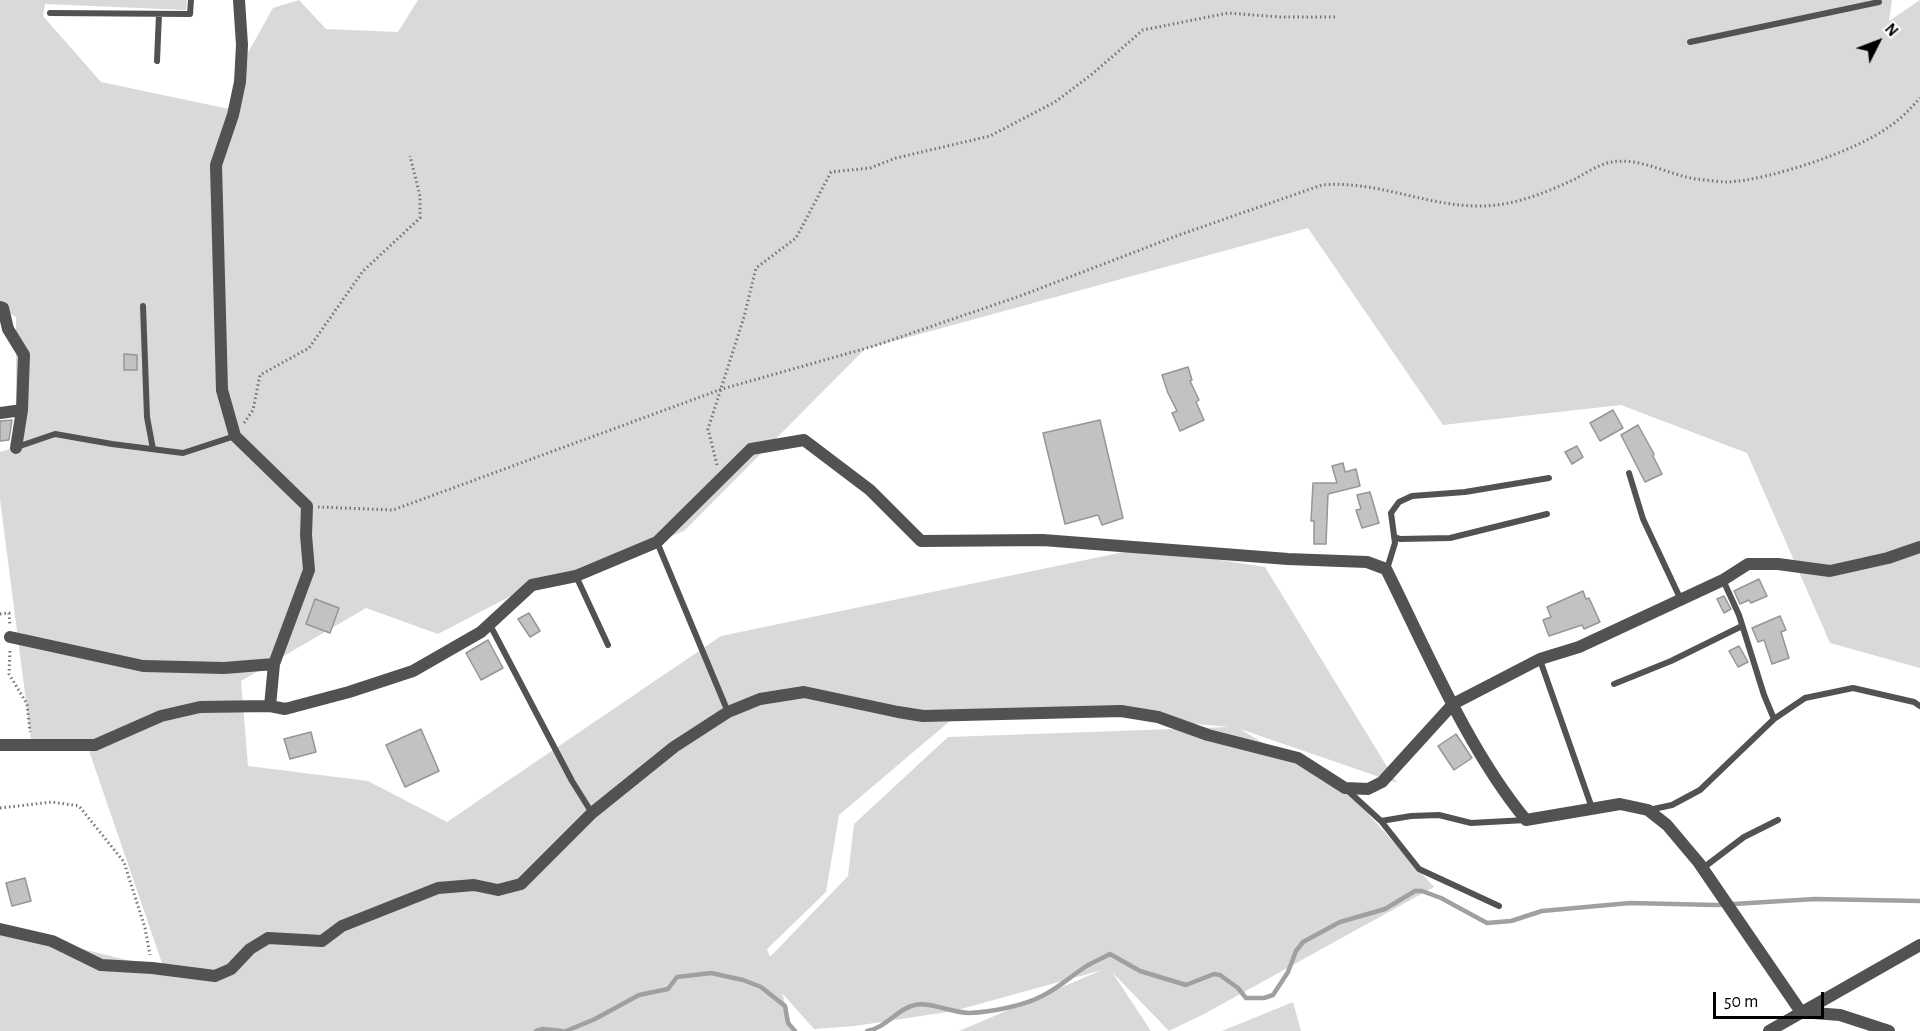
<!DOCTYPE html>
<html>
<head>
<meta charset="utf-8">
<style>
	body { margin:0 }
	#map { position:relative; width:1920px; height:1031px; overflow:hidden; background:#fff; font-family:"Alegreya Sans",sans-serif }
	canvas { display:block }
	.north { position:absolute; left:1848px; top:12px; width:60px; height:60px; -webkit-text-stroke:4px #fff; paint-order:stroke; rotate:48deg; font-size:16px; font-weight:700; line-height:24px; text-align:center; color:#000 }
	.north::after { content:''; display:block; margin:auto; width:21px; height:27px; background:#000; clip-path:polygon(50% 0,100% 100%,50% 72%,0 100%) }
	.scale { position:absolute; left:1713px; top:992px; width:111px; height:27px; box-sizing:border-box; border:3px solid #000; border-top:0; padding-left:8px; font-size:18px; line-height:21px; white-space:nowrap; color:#000; -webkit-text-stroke:4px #fff; paint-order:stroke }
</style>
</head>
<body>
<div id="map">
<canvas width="1920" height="1031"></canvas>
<div class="north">N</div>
<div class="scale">50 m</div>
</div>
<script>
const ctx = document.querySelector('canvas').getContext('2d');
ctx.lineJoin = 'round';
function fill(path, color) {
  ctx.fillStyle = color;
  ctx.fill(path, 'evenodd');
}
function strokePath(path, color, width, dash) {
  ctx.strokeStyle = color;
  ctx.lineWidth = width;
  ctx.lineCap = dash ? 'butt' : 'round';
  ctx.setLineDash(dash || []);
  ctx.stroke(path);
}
const green = new Path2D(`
	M0 0H187L186 10 45 4 43 16 101 82 239 111 245 58 273 8 299 0 326 29 398 32 418 0H1892L1889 21 1920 0V668L1830 643 1747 453 1621 405 1443 425 1308 228 865 349 684 531 576 576 532 585 438 634 366 608 241 681 248 766 368 781 447 822 721 636 1143 548 1265 567 1397 783 1240 729 1351 795 1434 887 1204 1014 1169 1031 1112 972 1151 1031H959L1102 970 954 1011 855 1026 814 1029 782 993 793 1031H0V929L164 969 85 739 31 740 0 499V452L16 447V317L0 308ZM1061 711 1229 727 948 737 854 824 848 876 770 957 767 949 826 892 839 815 957 715Z
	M1293 1002 1301 1031H1222Z`);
const stream = new Path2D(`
	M536 1031 543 1029 562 1031
	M566 1031 595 1019 639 995 668 989 677 977 711 973 743 980 761 987 785 1006 788 1023 795 1031
	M867 1031C886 1028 898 1008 915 1005 927 1001 953 1013 969 1013 991 1012 1024 1006 1044 995 1058 988 1069 978 1082 969 1091 963 1101 959 1110 954L1140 971 1186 985 1214 974 1220 975 1238 988 1246 998H1264L1273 995 1288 972 1296 951 1303 942 1340 922 1385 909 1415 891H1422L1441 898 1487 923 1511 921 1542 911 1630 903 1717 905 1815 899 1920 901`);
const building = new Path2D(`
	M124 354 137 355V370H124Z
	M1188 367 1192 380 1190 381 1199 400 1196 402 1204 420 1180 431 1172 413 1177 411 1168 393 1162 375Z
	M1613 410 1623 428 1600 441 1590 423Z
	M12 420 9 440 0 441V421Z
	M1100 420 1123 518 1102 525 1098 515 1065 524 1043 433Z
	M1638 425 1654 454 1653 456 1662 474 1645 482 1621 435Z
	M1577 446 1583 457 1572 464 1565 452Z
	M1343 463 1345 472 1356 469 1360 486 1328 494 1326 544H1314V521H1311L1313 483H1337L1332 466Z
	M1370 492 1379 523 1362 528 1356 510 1361 509 1357 495Z
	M1759 579 1767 596 1751 603 1749 600 1740 604 1734 591Z
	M1583 591 1586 599 1589 598 1600 622 1584 629 1582 625 1549 636 1543 620 1551 617 1547 607Z
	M1724 596 1731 609 1724 613 1717 599Z
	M315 599 339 608 330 633 306 624Z
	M529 613 540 631 530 637 518 619Z
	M1780 616 1786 630 1781 632 1789 658 1772 664 1764 640 1758 642 1752 628Z
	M488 640 503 668 481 680 466 653Z
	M1739 646 1748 662 1738 667 1729 651Z
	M421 729 439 771 405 787 386 745Z
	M311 732 316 752 290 759 284 739Z
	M1456 734 1472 758 1454 770 1438 746Z
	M25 878 31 901 12 906 6 883Z`);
const path = new Path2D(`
	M244 423 253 410 260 375 309 348 363 271 420 218V196L410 156
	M717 465 708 429 744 317 756 268 796 238 831 172 870 168 896 158 990 136 1055 102 1091 75 1143 30 1228 13 1280 17H1337
	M318 507 393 510 722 389 874 346 1020 296 1179 235 1322 185C1374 180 1424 205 1475 206 1511 207 1543 194 1575 179 1586 173 1599 164 1612 162 1640 157 1669 175 1696 179 1707 180 1718 182 1728 182 1769 180 1857 151 1890 126 1902 118 1911 108 1920 98
	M0 614 9 613 10 626
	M10 651 9 674 27 704 30 732
	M0 808 52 802 79 806 124 862 145 928 150 955`);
const service = new Path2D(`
	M50 13 190 14 191 0
	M1690 42 1879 2 1878 0
	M157 61 159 14
	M143 306 147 417 153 449
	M17 447 55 434 112 444 183 453 235 436
	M1629 473 1643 519 1681 600
	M1395 537 1400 539 1450 538 1547 514
	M657 542 728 712
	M1387 569 1395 543 1391 513 1399 502 1412 496 1465 492 1549 478
	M576 576 608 645
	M1723 580 1739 615 1764 695 1774 719
	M490 625 572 781 592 813
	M1540 660 1592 808
	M1614 684 1671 661 1742 626
	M1346 789 1381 821 1411 816 1439 815 1471 823 1526 820
	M1649 810 1672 805 1700 790 1774 719 1805 698 1853 688 1914 702 1920 706
	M1381 821 1419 869 1499 906
	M1703 868 1744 837 1778 820`);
const minor = new Path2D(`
	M0 307 3 308 8 329 24 355 22 410 16 448
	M0 413 22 410
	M10 637 143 666 224 668 274 664 309 570 306 535 307 506 235 436 222 390 216 165 233 115 240 82 242 45 239 0
	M270 706 274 664
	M0 745H95L161 716 200 707 270 706 285 709 349 692 413 671 481 632 532 585 576 576 657 542 751 449 804 440 870 490 921 541 1043 540 1288 559 1367 562 1386 569C1427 651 1468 750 1526 820L1620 804 1648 810 1667 825 1699 863 1801 1012 1840 1015 1889 1031
	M0 929 52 941 101 965 152 968 215 976 231 969 250 949 268 938 322 941 342 926 438 888 474 885 498 890 521 884 592 813 674 747 728 712 760 699 804 692 898 712 923 716 1121 711 1158 717 1208 735 1298 758 1345 788 1368 789 1382 782 1453 704 1540 659 1579 647 1723 580 1748 564H1778L1830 571 1888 558 1920 547`);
const tertiary = new Path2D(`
	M1769 1031 1920 945`);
fill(green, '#d9d9d9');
strokePath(stream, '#a0a0a0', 4.5);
fill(building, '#c2c2c2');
strokePath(building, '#969696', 1.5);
strokePath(path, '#747474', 3, [1.5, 3]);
strokePath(service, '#525252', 6);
strokePath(minor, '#525252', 12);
strokePath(tertiary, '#525252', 12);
</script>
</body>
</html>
